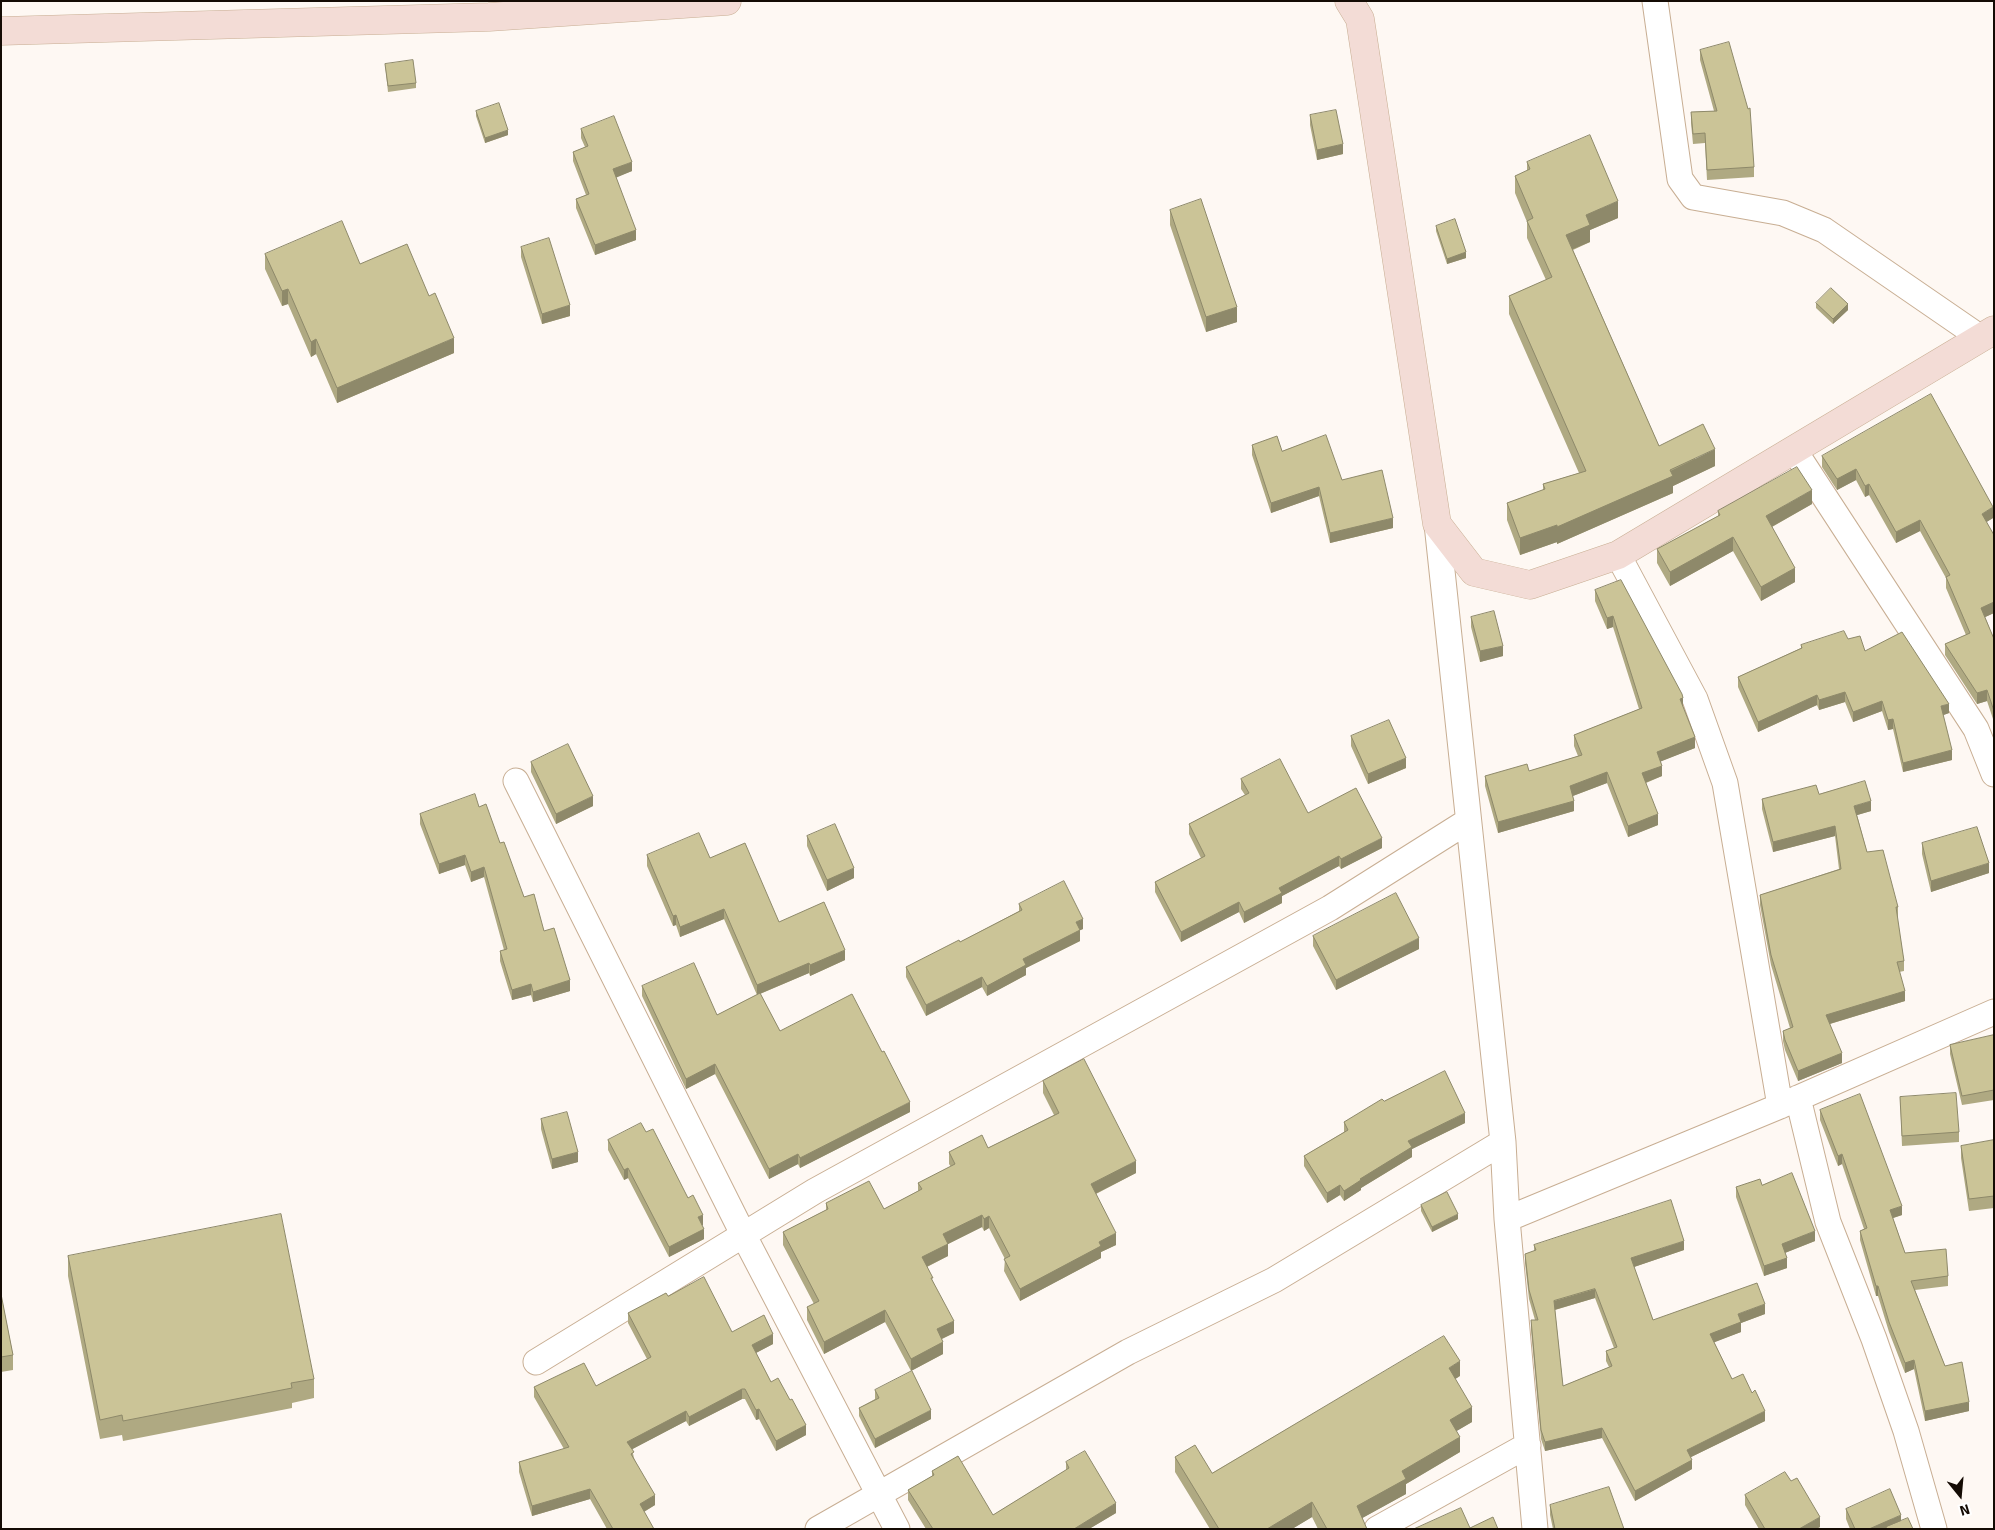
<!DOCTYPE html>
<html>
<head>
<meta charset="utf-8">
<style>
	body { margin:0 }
	#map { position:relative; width:1995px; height:1530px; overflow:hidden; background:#fef8f3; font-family:Signika,sans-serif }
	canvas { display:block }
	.frame { position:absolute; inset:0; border:2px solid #140b04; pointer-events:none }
	.north { position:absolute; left:1935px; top:1470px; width:50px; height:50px; -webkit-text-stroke:4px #fff; paint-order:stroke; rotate:163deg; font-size:14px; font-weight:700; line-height:20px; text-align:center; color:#140b04 }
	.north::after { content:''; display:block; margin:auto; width:18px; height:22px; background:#140b04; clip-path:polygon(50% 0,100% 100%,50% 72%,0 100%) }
</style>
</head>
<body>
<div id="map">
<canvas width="1995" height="1530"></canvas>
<div class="frame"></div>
<div class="north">N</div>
</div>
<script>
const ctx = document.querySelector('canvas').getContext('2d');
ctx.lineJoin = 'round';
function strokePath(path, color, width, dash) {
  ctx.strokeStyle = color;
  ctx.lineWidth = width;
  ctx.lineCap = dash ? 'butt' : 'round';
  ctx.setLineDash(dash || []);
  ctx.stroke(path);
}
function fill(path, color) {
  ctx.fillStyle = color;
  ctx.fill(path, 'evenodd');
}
const street = new Path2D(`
	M1655 1 1680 179 1693 197 1783 213 1824 230 1981 338
	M1794 450 1976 729 1994 774
	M1437 524 1503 1142 1507 1219 1535 1529
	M1618 555 1695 699 1725 783 1780 1106
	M516 781 743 1234 897 1529
	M1798 1098 1828 1222 1874 1339 1906 1431 1934 1529
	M1507 1219 1780 1106 1994 1012
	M536 1362 815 1191 1330 908 1468 821
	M818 1529 1128 1352 1274 1280 1503 1142
	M1377 1529 1528 1445`);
const secondary = new Path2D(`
	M1349 1 1360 19 1437 524 1474 572 1530 585 1618 555 1994 330
	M1 31 489 17 727 1`);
const wall = new Path2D(`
	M1700 50 1754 167V177L1707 180 1705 143 1693 144 1691 123V112L1714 111 1700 60Z
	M385 64 416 83V88L388 92Z
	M476 111 508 135 485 143 476 116Z
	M1310 115 1343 154 1317 160 1310 125Z
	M581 129 632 171 616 177 636 240 595 255 576 208V199L586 195 573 161V152L585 147 581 138Z
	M1527 162 1618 218 1590 230V242L1573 250 1659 446 1715 466 1673 486V493L1557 544V542L1520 555 1507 520V503L1543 490V484L1579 473 1509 314V296L1546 280 1527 238V222L1515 193V176L1527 171Z
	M1170 210 1237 322 1206 332 1170 225Z
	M1436 226 1466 258 1447 264 1436 231Z
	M521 247 570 316 542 324 521 257Z
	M265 254 360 264 454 353 337 403 316 354 311 357 288 304 282 306 265 269Z
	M1816 303 1848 310 1833 324 1816 308Z
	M1252 445 1282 451 1342 480 1393 528 1330 543 1319 496 1271 513 1252 455Z
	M1822 456 1993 518 1986 522 1994 535V613L1985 617 1994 639V722L1987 701 1977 704 1945 655V644L1966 635 1946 588V578L1920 531 1896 543 1869 495 1865 497 1856 480 1837 490 1822 467Z
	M1812 504 1772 527 1795 582 1761 601 1733 551 1670 586 1657 563V549L1718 516V511Z
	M1595 590 1683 706 1695 748 1661 761 1662 776 1646 783 1658 825 1628 837 1607 783 1573 796 1574 811 1498 833 1485 786V776L1529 771 1578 756 1574 746V735L1639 709 1613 627 1607 629 1595 601Z
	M1471 617 1503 656 1480 662 1471 627Z
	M1848 639 1865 651 1949 713 1943 715 1952 760 1903 772 1893 729 1888 730 1882 711 1853 722 1845 702 1819 710 1817 705 1758 732 1738 687V677L1801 648V645Z
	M1351 736 1406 768 1368 784 1351 746Z
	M531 762 593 806 556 824 531 772Z
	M1241 779 1308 813 1382 848 1341 869 1339 866 1282 896V903L1244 923 1239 912 1181 942 1155 892V882L1201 858 1189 834V824L1245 795 1241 789Z
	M1819 794 1871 811 1857 815 1867 852 1898 907V917H1897L1904 961V971L1899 972 1905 1001 1830 1024 1842 1063 1798 1081 1785 1050 1783 1041V1031L1790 1028 1771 965 1760 905V895L1839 869 1835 836 1773 852 1762 809V799Z
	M479 807 500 843 524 897 544 931 570 991 533 1002 531 995 512 1000 500 961V951L504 950 484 877 471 882 465 865 439 874 420 824V814Z
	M807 836 854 878 827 891 807 846Z
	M1922 843 1989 873 1931 892 1922 854Z
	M647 855 710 858 779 922 845 960 810 976 809 973 760 994 780 1031 910 1112 800 1168 798 1164 769 1179 715 1074 686 1089 642 996V986L717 1015 757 995 724 919 680 937 676 925 673 926 647 866Z
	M1019 904 1083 929 1080 930V941L1026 968V975L987 996 982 987 926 1016 906 977V967L960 942 1019 911Z
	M1313 936 1419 949 1336 990 1313 946Z
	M1994 1035V1100L1962 1105 1950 1054V1045Z
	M1043 1081 1136 1173 1096 1194 1116 1245 1101 1252V1258L1020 1301 1004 1271 1005 1259 989 1228 984 1231 982 1227 948 1244V1256L927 1267 954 1333 942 1339 943 1354 911 1371 885 1322 824 1354 807 1320V1307L814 1304 783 1245V1232L826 1210V1203L884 1209 918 1191V1183L951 1167 949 1164V1152L988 1148 1054 1115 1043 1093Z
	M1900 1097 1959 1132V1142L1902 1146Z
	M1384 1101 1465 1123 1412 1149V1157L1361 1188V1190L1344 1201 1340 1195 1327 1203 1304 1166V1156L1344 1132V1122Z
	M1820 1110 1902 1215 1893 1218 1905 1253 1948 1276V1286L1915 1290 1945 1366 1969 1411 1925 1421 1914 1369 1905 1373 1889 1332 1878 1296H1876L1860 1240V1231L1864 1229 1842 1164 1838 1166 1820 1120Z
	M541 1119 578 1162 552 1169 541 1129Z
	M646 1132 688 1198 703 1225H702L704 1239 669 1257 628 1178 624 1180 608 1150V1140Z
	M1994 1140V1208L1969 1211 1961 1158V1146Z
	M1736 1187 1815 1241 1785 1253 1787 1268 1764 1276 1736 1197Z
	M1421 1205 1458 1219 1432 1232 1421 1211Z
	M1534 1245 1684 1250 1634 1267 1653 1320 1765 1314 1741 1323V1332L1714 1342 1732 1379 1765 1421 1691 1457 1692 1469 1635 1501 1602 1438 1545 1451 1541 1439 1531 1330V1320H1535L1529 1299 1525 1263V1254L1534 1251ZM1595 1298 1614 1348 1606 1351V1361L1609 1367 1563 1386 1555 1310Z
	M68 1256 314 1379V1398L292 1403V1408L123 1441 122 1435 100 1439 68 1276Z
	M1 1294 13 1355V1370L1 1372Z
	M668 1296 732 1332 773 1344 756 1353 771 1382 806 1435 776 1451 759 1419 756 1420 745 1399H742L689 1426 686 1421 632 1449 634 1458 655 1505 644 1512 654 1529H607L590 1499 532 1516 519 1472V1462L564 1449 534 1397V1387L596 1386 647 1359 628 1323V1313Z
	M1460 1376 1455 1379 1472 1422 1456 1431 1460 1452 1406 1484V1494L1362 1518 1367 1529H1318L1312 1517 1292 1529H1210L1175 1472V1457L1212 1473Z
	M875 1390 931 1419 875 1448 859 1416V1408L875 1399Z
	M1066 1462 1116 1513 1089 1529H926L908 1500V1490L932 1476V1471L993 1515 1066 1470Z
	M1745 1495 1820 1527 1816 1529H1759L1745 1505Z
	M1550 1505 1624 1529H1553L1550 1515Z
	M1846 1509 1901 1521 1913 1529H1850L1846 1519Z`);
const shadedWall = new Path2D(`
	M508 130V135L485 143V138Z
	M1343 144V154L1317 160V150Z
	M632 162V171L613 179V169Z
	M1618 201V218L1590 230V242L1566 252V235L1586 215Z
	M636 230V240L595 255V245Z
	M1466 252V258L1447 264V259Z
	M288 289V304L282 306V291Z
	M1848 304V310L1833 324V319Z
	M570 305V316L542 324V314Z
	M1237 307V322L1206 332V317Z
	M454 338V353L337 403V388Z
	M316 339V354L311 357V342Z
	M1715 449V466L1673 486V493L1557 544V527Z
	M1856 469V480L1837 490V479Z
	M1869 484V495L1865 497V486Z
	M1319 487V496L1271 513V503Z
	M1812 490V504L1766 530V516Z
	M1993 507V518L1982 525V514Z
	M1393 518V528L1330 543V533Z
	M1920 520V531L1896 543V532Z
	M1557 525V542L1520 555V538Z
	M1733 537V551L1670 586V572Z
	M1795 568V582L1761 601V587Z
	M1994 602V613L1981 619V608Z
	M1613 616V627L1607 629V618Z
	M1503 646V656L1480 662V651Z
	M1987 690V701L1977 704V693Z
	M1845 692V702L1819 710V700Z
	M1817 695V705L1758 732V722Z
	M1683 698V709L1680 699Z
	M1882 701V711L1853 722V712Z
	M1949 704V713L1941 716V706Z
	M1893 719V729L1888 730V720Z
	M1695 737V748L1657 763V752Z
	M1952 750V760L1903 772V763Z
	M1406 758V768L1368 784V774Z
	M1662 766V776L1642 784V773Z
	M1607 772V783L1570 797V786Z
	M593 796V806L556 824V814Z
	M1574 801V811L1498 833V822Z
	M1871 801V811L1854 816V806Z
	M1658 814V825L1628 837V826Z
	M1835 826V836L1773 852V842Z
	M1382 838V848L1341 869V859Z
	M465 855V865L439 874V864Z
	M1339 856V866L1282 896V903L1244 923V912L1279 888Z
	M1989 863V873L1931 892V881Z
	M484 867V877L471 882V872Z
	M854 868V878L827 891V880Z
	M1239 902V912L1181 942V932Z
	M724 909V919L680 937V927Z
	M676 915V925L673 926V916Z
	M1083 919V929L1076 932V922Z
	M1080 930V941L1026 968V975L987 996V986L1023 959Z
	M1419 938V949L1336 990V980Z
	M845 950V960L810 976V965Z
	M809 963V973L757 995V985Z
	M982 977V987L926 1016V1005Z
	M570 980V991L533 1002V992Z
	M531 984V995L512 1000V990Z
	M1905 991V1001L1826 1025V1015Z
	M1842 1053V1063L1798 1081V1071Z
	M715 1064V1074L686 1089V1079Z
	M910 1102V1112L800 1168V1158Z
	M1465 1113V1123L1412 1149V1157L1361 1188V1190L1344 1201V1191L1408 1141Z
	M578 1152V1162L552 1169V1159Z
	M798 1154V1164L769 1179V1169Z
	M1842 1154V1164L1838 1166V1156Z
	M1136 1161V1173L1091 1196V1184Z
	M628 1168V1178L624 1180V1170Z
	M1340 1185V1195L1327 1203V1193Z
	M1902 1206V1215L1890 1219V1210Z
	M1458 1214V1219L1432 1232V1227Z
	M703 1215V1225L698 1227V1217Z
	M982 1215V1227L948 1244V1256L922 1269V1257L943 1234Z
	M989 1216V1228L984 1231V1219Z
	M704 1229V1239L669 1257V1247Z
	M1815 1231V1241L1782 1254V1244Z
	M1116 1233V1245L1101 1252V1258L1020 1301V1289L1099 1242Z
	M1684 1241V1250L1631 1268V1258Z
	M1787 1258V1268L1764 1276V1266Z
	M1876 1286H1878V1296H1876Z
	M1595 1289V1298L1554 1310V1301Z
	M1765 1304V1314L1741 1323V1332L1710 1344V1334L1738 1314Z
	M885 1310V1322L824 1354V1342Z
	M954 1321V1333L937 1341V1329Z
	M773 1334V1344L752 1355V1345Z
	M943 1342V1354L911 1371V1359Z
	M1914 1360V1369L1905 1373V1363Z
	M1460 1361V1376L1449 1383V1368Z
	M742 1389V1399L689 1426V1417Z
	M1969 1402V1411L1925 1421V1411Z
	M1472 1407V1422L1450 1435V1420Z
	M759 1409V1419L756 1420V1410Z
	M931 1410V1419L875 1448V1439Z
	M686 1411V1421L627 1452V1442Z
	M1765 1411V1421L1687 1459V1450Z
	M806 1425V1435L776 1451V1441Z
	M1602 1428V1438L1545 1451V1442Z
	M1460 1437V1452L1406 1484V1494L1357 1521V1506L1402 1471Z
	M1692 1460V1469L1635 1501V1491Z
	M590 1489V1499L532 1516V1506Z
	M655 1495V1505L640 1514V1504Z
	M1312 1502V1517L1292 1529H1267Z
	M1116 1503V1513L1089 1529H1074Z
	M1901 1515V1525L1886 1527V1529H1869Z
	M1820 1517V1527L1816 1529H1799Z`);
const building = new Path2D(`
	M1729 42 1748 109 1750 108 1754 167 1707 170 1705 133 1693 134 1691 112 1717 111 1700 50Z
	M413 60 416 83 388 86 385 64Z
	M499 103 508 130 485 138 476 111Z
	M1336 110 1343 144 1317 150 1310 115Z
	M614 116 632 162 613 169 636 230 595 245 576 199 589 194 573 152 588 146 581 129Z
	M1590 135 1618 201 1586 215 1590 225 1566 235 1659 446 1703 424 1715 449 1670 470 1673 476 1557 527V525L1520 538 1507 503 1545 489 1543 484 1586 471 1509 296 1552 277 1527 221 1533 218 1515 176 1530 169 1527 162Z
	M1201 199 1237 307 1206 317 1170 210Z
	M1455 219 1466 252 1447 259 1436 226Z
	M342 221 360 264 407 244 429 296 435 293 454 338 337 388 316 339 311 342 288 289 282 291 265 254Z
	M549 238 570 305 542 314 521 247Z
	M1831 288 1848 304 1833 319 1816 303Z
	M1931 394 1993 507 1982 514 1994 535V602L1981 608 1994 639V711L1987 690 1977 693 1945 644 1970 633 1946 577 1950 575 1920 520 1896 532 1869 484 1865 486 1856 469 1837 479 1822 456Z
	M1326 435 1342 480 1382 470 1393 518 1330 533 1319 487 1271 503 1252 445 1277 436 1282 451Z
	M1797 467 1812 490 1766 516 1795 568 1761 587 1733 537 1670 572 1657 549 1720 515 1718 511Z
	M1621 580 1682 694 1683 698 1680 699 1695 737 1657 752 1662 766 1642 773 1658 814 1628 826 1607 772 1570 786 1574 801 1498 822 1485 776 1527 764 1529 771 1582 755 1574 735 1642 708 1613 616 1607 618 1595 590Z
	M1494 611 1503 646 1480 651 1471 617Z
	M1844 631 1848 639 1860 636 1865 651 1902 632 1949 704 1941 706 1952 750 1903 763 1893 719 1888 720 1882 701 1853 712 1845 692 1819 700 1817 695 1758 722 1738 677 1802 648 1801 645Z
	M1389 720 1406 758 1368 774 1351 736Z
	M568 744 593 796 556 814 531 762Z
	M1280 759 1308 813 1356 788 1382 838 1341 859 1339 856 1279 888 1282 893 1244 912 1239 902 1181 932 1155 882 1205 856 1189 824 1249 793 1241 779Z
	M1865 781 1871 801 1854 806 1867 852 1883 850 1898 907H1896L1904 961 1897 962 1905 991 1826 1015 1842 1053 1798 1071 1785 1040 1783 1031 1793 1027 1771 955 1760 895 1841 869 1835 826 1773 842 1762 799 1816 785 1819 794Z
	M475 794 479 807 486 804 500 843 504 842 524 897 534 894 544 931 554 928 570 980 533 992 531 984 512 990 500 951 507 949 484 867 471 872 465 855 439 864 420 814Z
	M835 824 854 868 827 880 807 836Z
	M1977 827 1989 863 1931 881 1922 843Z
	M699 833 710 858 745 843 779 922 824 902 845 950 810 965 809 963 757 985 724 909 680 927 676 915 673 916 647 855Z
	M1064 881 1083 919 1076 922 1080 930 1023 959 1026 965 987 986 982 977 926 1005 906 967 959 940 960 942 1022 910 1019 904Z
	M1396 893 1419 938 1336 980 1313 936Z
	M694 963 717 1015 760 993 780 1031 852 994 882 1052 884 1051 910 1102 800 1158 798 1154 769 1169 715 1064 686 1079 642 986Z
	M1994 1035V1090L1962 1096 1950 1045Z
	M1084 1059 1136 1161 1091 1184 1116 1233 1099 1242 1101 1246 1020 1289 1004 1259 1010 1256 989 1216 984 1219 982 1215 943 1234 948 1244 922 1257 933 1278H931L954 1321 937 1329 943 1342 911 1359 885 1310 824 1342 807 1307 819 1301 783 1232 828 1209 826 1203 869 1181 884 1209 922 1189 918 1183 955 1164 949 1152 982 1135 988 1148 1059 1113 1043 1081Z
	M1445 1071 1465 1113 1408 1141 1412 1147 1360 1179 1361 1180 1344 1191 1340 1185 1327 1193 1304 1156 1348 1130 1344 1122 1382 1099 1384 1101Z
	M1956 1093 1959 1132 1902 1136 1900 1097Z
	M1860 1094 1902 1206 1890 1210 1905 1253 1946 1249 1948 1276 1911 1281 1945 1366 1962 1362 1969 1402 1925 1411 1914 1360 1905 1363 1889 1322 1878 1286H1876L1860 1231 1867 1228 1842 1154 1838 1156 1820 1110Z
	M567 1112 578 1152 552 1159 541 1119Z
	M641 1123 646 1132 653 1129 688 1198 693 1195 703 1215 698 1217 704 1229 669 1247 628 1168 624 1170 608 1140Z
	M1994 1140V1196L1969 1199 1961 1146Z
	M1792 1173 1815 1231 1782 1244 1787 1258 1764 1266 1736 1187 1760 1179 1762 1185Z
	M1447 1192 1458 1214 1432 1227 1421 1205Z
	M1671 1200 1684 1241 1631 1258 1653 1320 1757 1283 1765 1304 1738 1314 1741 1322 1710 1334 1732 1379 1743 1374 1752 1393 1755 1390 1765 1411 1687 1450 1692 1460 1635 1491 1602 1428 1545 1442 1541 1430 1531 1320H1538L1529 1290 1525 1254 1536 1250 1534 1245ZM1595 1289 1617 1347 1606 1351 1612 1366 1563 1386 1554 1301Z
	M281 1214 314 1379 291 1383 292 1388 123 1421 122 1415 100 1420 68 1256Z
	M704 1277 732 1332 764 1315 773 1334 752 1345 771 1382 778 1378 790 1400 792 1399 806 1425 776 1441 759 1409 756 1410 745 1389H742L689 1417 686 1411 627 1442 634 1452 631 1454 655 1495 640 1504 654 1529H613L590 1489 532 1506 519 1462 569 1447 534 1387 584 1363 596 1386 651 1357 628 1313 666 1293 668 1296Z
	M1 1294 13 1355 1 1357Z
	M1444 1336 1460 1361 1449 1368 1472 1407 1450 1420 1460 1437 1402 1471 1406 1479 1357 1506 1367 1529H1327L1312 1502 1267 1529H1219L1175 1457 1195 1445 1212 1473Z
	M912 1371 931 1410 875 1439 859 1408 879 1398 875 1390Z
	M1085 1451 1116 1503 1074 1529H933L908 1490 934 1475 932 1471 958 1456 993 1515 1069 1468 1066 1462Z
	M1785 1472 1791 1481 1797 1478 1820 1517 1799 1529H1765L1745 1495Z
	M1609 1487 1624 1529H1555L1550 1505Z
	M1890 1489 1901 1515 1869 1529H1855L1846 1509Z
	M1461 1508 1470 1528 1493 1517 1498 1529H1414Z
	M1908 1518 1913 1529H1887L1886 1527Z`);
strokePath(street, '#c8ae93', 27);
strokePath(secondary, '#c8ae93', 29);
strokePath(street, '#fff', 25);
strokePath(secondary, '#f3dcd6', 28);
fill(wall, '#afa982');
fill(shadedWall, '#8e896a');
fill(building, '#cbc497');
strokePath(building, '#8e896a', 1);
</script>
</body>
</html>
